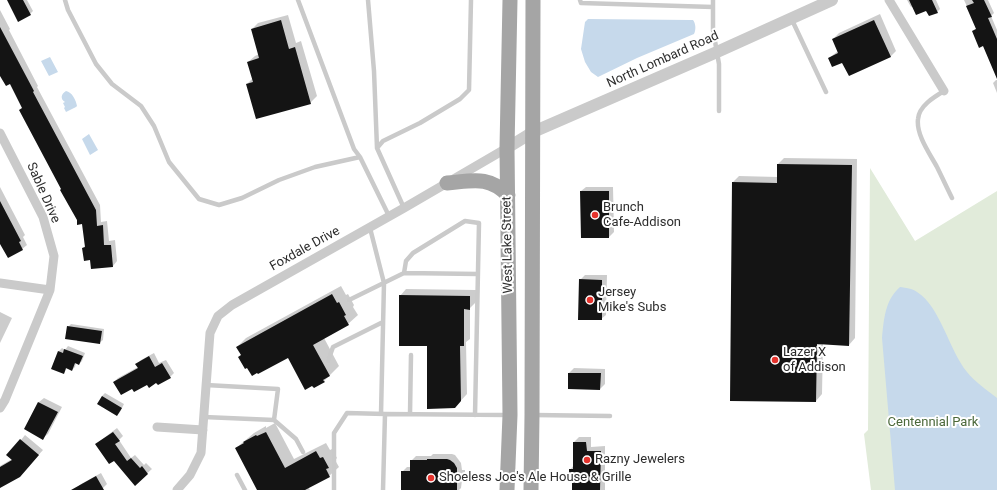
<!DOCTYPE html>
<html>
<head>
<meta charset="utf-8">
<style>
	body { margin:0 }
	canvas { display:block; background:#fff }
</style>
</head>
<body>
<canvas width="997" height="490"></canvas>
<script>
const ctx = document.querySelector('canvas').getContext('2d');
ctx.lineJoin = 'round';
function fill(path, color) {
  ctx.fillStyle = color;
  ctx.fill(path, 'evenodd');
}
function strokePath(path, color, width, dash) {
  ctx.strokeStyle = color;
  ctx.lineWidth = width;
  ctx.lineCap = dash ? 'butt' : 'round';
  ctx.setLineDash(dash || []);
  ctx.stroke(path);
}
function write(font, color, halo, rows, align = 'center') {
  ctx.font = font + ' Roboto,sans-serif';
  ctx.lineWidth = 4;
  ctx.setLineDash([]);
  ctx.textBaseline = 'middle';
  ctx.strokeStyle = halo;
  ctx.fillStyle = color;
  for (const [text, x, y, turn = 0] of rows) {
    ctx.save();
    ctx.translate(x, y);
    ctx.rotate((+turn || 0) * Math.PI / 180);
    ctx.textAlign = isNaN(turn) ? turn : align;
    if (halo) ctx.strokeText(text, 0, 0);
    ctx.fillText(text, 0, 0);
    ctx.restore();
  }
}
const green = new Path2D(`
	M870 168 915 241 997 191V490H871L864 434 868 430Z`);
const water = new Path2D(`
	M588 19 690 20H693C696 24 696 30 694 34L637 58 598 77 591 72 585 62 581 49 585 22Z
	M50 57 58 72 49 76 41 61Z
	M66 91C72 92 76 100 77 106L76 107 66 112 64 108 65 107 63 103 65 102C60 99 61 94 66 91Z
	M89 134 98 150 90 155 82 139Z
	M900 287C906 288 912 288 917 292 940 306 949 350 967 372 975 382 987 390 997 398V490H895L882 338C884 319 885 300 900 287Z`);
const shadow = new Path2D(`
	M10 0H27L33 11 30 14Z
	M907 0H936L940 9 937 12 913 6 911 7Z
	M964 0H988L994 13 991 16 997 30V77L983 45 973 31 977 28Z
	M0 10 10 29 9 30 38 86 37 87 100 205 101 222 107 221 109 241 115 240 117 261 113 266 91 259 83 248 85 246 83 223 62 189 23 107 10 83 0 74Z
	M880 14 896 51 890 57 829 58 838 51 833 39 839 33Z
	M288 15 296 43 301 41 317 96 310 103 247 84 253 78 248 62 255 56 259 54 252 29 258 23Z
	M996 80H997V93L993 83Z
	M784 158 857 159 855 338 849 345 823 343 822 394 816 401 733 182 739 176 778 177V164Z
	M0 187 25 235 23 237 27 245 22 249 0 242Z
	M586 187H613L614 232 609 237 581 191Z
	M585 275H607L606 315 601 319 580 280Z
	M341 286 346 295 348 294 354 305 353 307 358 315 348 324 324 338 339 366 324 381 288 356 242 355 237 347 246 338Z
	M406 289 476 290V302L470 308V339L466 342 467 394 455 407 428 345 400 296Z
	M0 312 12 318 0 343Z
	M71 324 104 329 103 340 99 343 68 327Z
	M68 346 85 353 82 361 79 364 76 363 75 367 72 370 67 368 64 373 52 368 59 351 62 348 65 350Z
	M154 353 159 363 166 360 174 373 170 377 157 382 147 383 132 388 114 382 118 378 138 367 137 364 141 360Z
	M574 368 605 369V384L600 389 569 373Z
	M105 393 124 404 120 412 117 415 98 404 102 396Z
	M44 398 62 407 48 434 43 438 25 429 39 402Z
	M275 423 294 459 326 443 330 450 332 449 337 458 335 460 339 467 329 476 308 487 310 490H258L236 448 254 433 266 426V428Z
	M117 428 123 436 119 440 131 458 135 455 144 465 146 463 152 469 135 484 114 459 96 445 100 441Z
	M25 435 43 450 24 471 0 487V466L12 459 21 440Z
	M579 437H591V447L605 446V490H573V478L570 470 574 465V442Z
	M433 454H452L455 455 461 463 462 470H465V476L462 480 461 488 459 490H402V472L407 467H411V461L416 456H431Z
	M101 473 107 484 103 488 99 490H74L81 484Z`);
const building = new Path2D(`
	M7 0H23L31 15 18 22Z
	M909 0H932L938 13 929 16 926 11 916 15Z
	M972 0H984L992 17 988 18 997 39V79L983 46 979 48 972 31 976 29 966 6 974 3Z
	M281 20 289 49 295 47 311 104 256 119 246 84 253 82 247 62 259 58 251 29Z
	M874 20 891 57 849 76 842 63 832 67 828 58 838 53 832 39Z
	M0 27 34 91 33 92 96 210 97 226 103 225 104 245H111L113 267 91 269 90 260 84 261 82 248 85 247 82 224 77 225V220L60 190 61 189 19 110 22 108 10 84 6 86 0 76Z
	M777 164 852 165 849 346 817 344 816 402 730 401 732 182 777 183Z
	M580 191H609V238H581Z
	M0 201 21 241 19 242 23 250 8 258 0 244Z
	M579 279 602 280V320H578Z
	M332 294 337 303 339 302 346 315 344 316 349 325 313 345 330 376 323 380 325 382 314 388 312 386 305 390 288 358 258 374 257 373 252 376 247 368 245 369 238 357 241 355 236 347Z
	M399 295 470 296V310L464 309V346H460L461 401 455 408 427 409V346H399Z
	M67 326 102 331 100 344 65 339Z
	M64 349 83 356 79 365 75 363 72 371 66 368 64 374 51 369 58 351 63 353Z
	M149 356 155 367 162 363 171 378 158 385 156 383 149 388 147 385 134 392 132 389 121 395 113 382 138 368 135 364Z
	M568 373H601L600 390 568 389Z
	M102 396 122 408 117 416 97 404Z
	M38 402 58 412 43 440 24 429Z
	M113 432 120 441 115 444 127 461 131 458 140 468 142 466 148 474 135 486 114 461 109 464 95 444Z
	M266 432 285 468 316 451 320 458 323 457 329 468 326 469 330 477 305 490H257L235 448 244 443 243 442 256 435 257 436Z
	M20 439 39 455 20 477 0 488V467L12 460 6 455Z
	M573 442H586L587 451H601L600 490H572V479L569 478V469H573Z
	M427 459H447L450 460 454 463 457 468V474H461V482H457V490H401V471H410V460H427Z
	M96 476 104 490H71Z`);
const service = new Path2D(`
	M65 0 68 10 96 64 112 84 141 106 154 126 169 162 199 199 219 205 242 198 279 180 315 167 360 157
	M298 0 354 149 360 157 389 216
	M368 0 374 71 377 148
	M580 0 581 3 713 7
	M713 0V30L719 64V111
	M792 20 826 92
	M944 91C934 97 919 106 918 119 916 135 930 154 937 167 942 177 947 188 952 198
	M404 208 377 148 383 141 420 123 460 99 469 90 471 0
	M370 228 384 283 381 414
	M404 273 478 274
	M349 300 404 273 406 261 413 253 465 221 479 223 475 415
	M328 361 333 347 383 322
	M206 385 278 389 274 420
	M410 414 411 355
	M534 415 610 416
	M204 417 274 420 296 439 303 452
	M237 475 245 490
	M334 490V433L347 413 385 414 508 415
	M383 490 385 414`);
const minor = new Path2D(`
	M889 0 944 91
	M0 133 43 217 54 256 50 290 5 400 0 408
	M0 283 50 290
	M157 427 203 430
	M177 490 190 475 201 453 210 333 218 316 232 305 404 208 507 148`);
const tertiary = new Path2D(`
	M507 148 533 132 717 52 832 0`);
const primary = new Path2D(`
	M447 183C472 181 488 175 508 195
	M507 490 510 415 507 148 510 0
	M531 490 532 415 533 0`);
const markers = [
	[595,215,4,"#e5332d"],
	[590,300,4,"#e5332d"],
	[775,360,4,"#e5332d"],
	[587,460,4,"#e5332d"],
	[431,478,4,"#e5332d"]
];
const streetNames = [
	["North Lombard Road",663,60,-24],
	["Sable Drive",43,193,66],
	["West Lake Street",508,245,-91],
	["Foxdale Drive",305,249,-29]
];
const poiNames = [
	["Brunch",603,208],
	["Cafe-Addison",603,223],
	["Jersey",598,293],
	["Mike's Subs",598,308],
	["Lazer X",783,353],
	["of Addison",783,368],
	["Razny Jewelers",595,460],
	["Shoeless Joe's Ale House & Grille",439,478]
];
const parkNames = [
	["Centennial Park",933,423]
];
fill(green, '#e1ebda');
fill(water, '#c6d9eb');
fill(shadow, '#0003');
fill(building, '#141414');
strokePath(service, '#cacaca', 4.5);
strokePath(minor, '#cacaca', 9);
strokePath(tertiary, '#cacaca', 12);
strokePath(primary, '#a5a5a5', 15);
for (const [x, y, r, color] of markers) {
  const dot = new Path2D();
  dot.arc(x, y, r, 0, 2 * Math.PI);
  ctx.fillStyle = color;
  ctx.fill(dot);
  strokePath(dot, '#fff', 1.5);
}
write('13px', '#2d2d2d', '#fff', streetNames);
write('13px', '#2d2d2d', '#fff', poiNames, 'left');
write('13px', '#4b683a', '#fff', parkNames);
</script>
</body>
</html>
